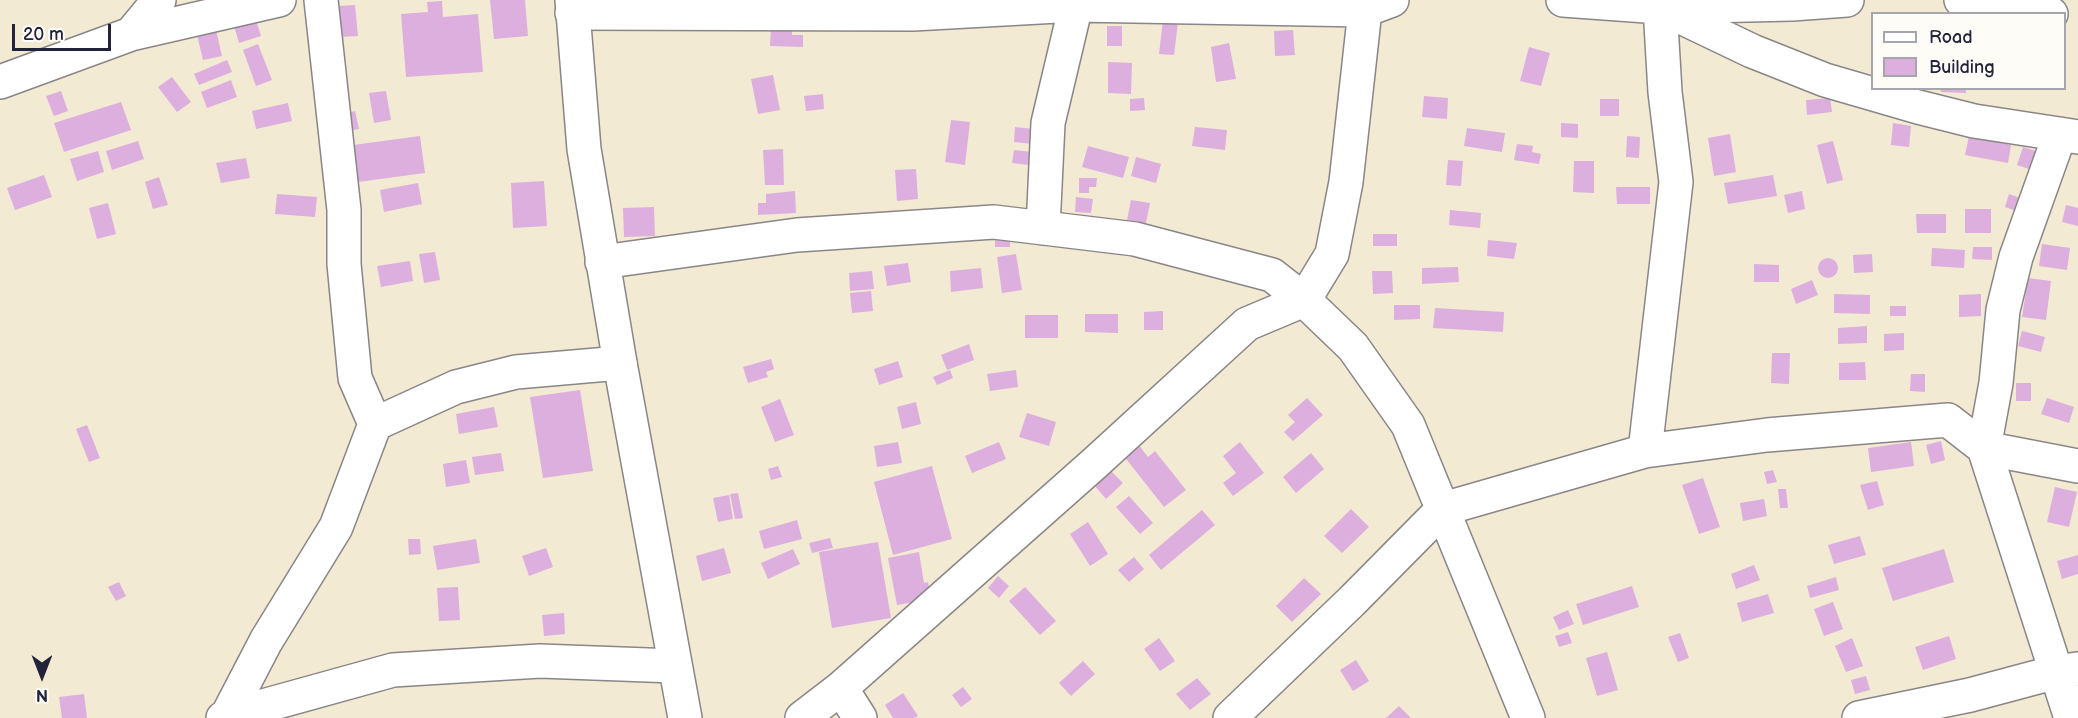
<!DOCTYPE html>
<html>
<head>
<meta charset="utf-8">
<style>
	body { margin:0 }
	#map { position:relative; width:2078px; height:718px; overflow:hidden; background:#f2ead3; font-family:"Balsamiq Sans",sans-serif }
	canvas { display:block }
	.legend { position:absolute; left:1871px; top:12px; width:195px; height:78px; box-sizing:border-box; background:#fdfcf7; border:2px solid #a5a5ac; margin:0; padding:8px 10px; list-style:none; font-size:18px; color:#22223b }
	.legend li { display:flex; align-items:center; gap:12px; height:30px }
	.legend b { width:30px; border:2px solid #a5a5ac }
	.north { position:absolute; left:12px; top:646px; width:60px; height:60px; -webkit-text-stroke:4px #fdfcf7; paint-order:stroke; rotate:180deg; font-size:16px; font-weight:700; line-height:24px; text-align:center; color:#22223b }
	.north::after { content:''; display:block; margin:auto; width:21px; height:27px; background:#22223b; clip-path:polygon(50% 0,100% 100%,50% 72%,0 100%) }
	.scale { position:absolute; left:12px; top:24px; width:99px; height:27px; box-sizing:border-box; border:3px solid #22223b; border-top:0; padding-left:8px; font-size:18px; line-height:21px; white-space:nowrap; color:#22223b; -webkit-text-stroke:4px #fdfcf7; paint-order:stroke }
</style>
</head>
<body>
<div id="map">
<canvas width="2078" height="718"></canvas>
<ul class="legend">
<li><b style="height:8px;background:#fff"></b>Road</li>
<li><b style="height:16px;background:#ddafde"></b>Building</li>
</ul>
<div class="north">N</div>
<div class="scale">20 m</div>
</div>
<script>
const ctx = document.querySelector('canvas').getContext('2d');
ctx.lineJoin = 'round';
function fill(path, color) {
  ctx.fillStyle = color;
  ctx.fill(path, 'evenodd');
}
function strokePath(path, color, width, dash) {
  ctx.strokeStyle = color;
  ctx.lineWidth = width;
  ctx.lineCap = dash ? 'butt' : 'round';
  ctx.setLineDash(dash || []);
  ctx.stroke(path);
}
const building = new Path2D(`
	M490 0H525L528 36 494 39Z
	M442 1 443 17 478 14 483 72 406 77 401 14 428 12 427 2Z
	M355 5 358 36 340 37 338 6Z
	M256 20 261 36 239 43 234 26Z
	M1163 20 1178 22 1174 55 1159 54Z
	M1107 26H1122V46H1107Z
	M771 28H792V35H803V47L770 46Z
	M216 30 222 56 203 60 197 35Z
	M1293 30 1295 55 1275 56 1274 31Z
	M1229 43 1236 79 1216 82 1211 47Z
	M258 44 272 80 256 86 243 50Z
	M1529 47 1550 53 1541 86 1520 81Z
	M227 60 232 72 199 85 194 74Z
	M1108 62 1132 63 1131 94 1108 93Z
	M773 75 780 110 758 114 751 79Z
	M172 77 191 102 177 112 158 87Z
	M231 80 237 97 207 108 201 92Z
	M1941 88H1966V93L1941 92Z
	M61 91 68 111 54 116 46 96Z
	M386 91 391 120 374 123 369 93Z
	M823 94 824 109 806 111 804 96Z
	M1424 96 1448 98 1447 119 1422 117Z
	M1144 98 1145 110 1130 111V99Z
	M1830 98 1832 112 1807 115 1806 100Z
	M1600 99H1619V116H1600Z
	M121 102 131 130 64 152 54 123Z
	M288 103 292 121 256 129 252 111Z
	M355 111 359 129 347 131 343 114Z
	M951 120 970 122 965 165 945 162Z
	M1561 123 1578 124V138L1561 137Z
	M1893 123 1911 126 1909 147 1891 145Z
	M1015 127 1034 129 1032 144 1014 142Z
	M1195 127 1227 130 1225 150 1192 146Z
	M1467 128 1505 133 1502 152 1464 146Z
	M1730 134 1736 172 1714 176 1708 138Z
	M420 136 425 173 358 182 353 145Z
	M1627 136 1640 137 1639 158 1626 157Z
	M1969 136 2011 145 2008 163 1965 155Z
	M138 141 144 159 112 170 106 151Z
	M1833 141 1843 180 1827 184 1817 145Z
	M1517 144 1533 146 1532 152 1541 154 1539 164 1514 160Z
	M1088 146 1129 157 1123 178 1082 167Z
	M2023 147 2039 152 2032 170 2017 165Z
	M783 149 784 185H765L763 150Z
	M1014 150 1031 152 1029 165 1012 163Z
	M98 151 104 172 77 181 70 159Z
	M1136 157 1161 164 1156 183 1131 176Z
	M246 158 250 178 221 183 216 163Z
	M1448 160 1463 161 1461 186 1446 185Z
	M1574 161H1594V193L1573 192Z
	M916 169 918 199 897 201 895 170Z
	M44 175 52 197 15 210 7 188Z
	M1773 175 1777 196 1728 204 1724 183Z
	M159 177 168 205 153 209 145 182Z
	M1079 178H1097L1096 187H1089V193H1079Z
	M544 181 547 226 513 228 511 183Z
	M418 183 422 204 384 212 380 190Z
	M1616 187H1650V204H1617Z
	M795 191 796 213 758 215V203H766V194Z
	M1802 191 1805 209 1788 213 1784 195Z
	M277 194 317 197 315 217 275 214Z
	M2009 194 2023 199 2019 212 2005 207Z
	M1076 197 1093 199 1091 213 1075 212Z
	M1131 200 1150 203 1146 223 1127 220Z
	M108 203 116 234 97 239 89 208Z
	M2066 205 2078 208V226L2062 222Z
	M654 207 655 236 624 237 623 208Z
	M1965 209H1991V233H1965Z
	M1450 210 1481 213 1480 228 1449 225Z
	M1916 214H1946V233H1917Z
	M1010 234V247H995V235Z
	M1373 234H1397V246H1373Z
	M1488 240 1517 243 1514 259 1487 256Z
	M2042 244 2070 248 2067 270 2039 266Z
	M1973 247H1992V260L1972 259Z
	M1932 248 1965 250 1964 268 1931 266Z
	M435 252 440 280 424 283 419 254Z
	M1016 254 1022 290 1002 293 997 257Z
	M1872 254 1873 272 1854 273 1853 255Z
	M1818 268a10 10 0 1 1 20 0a10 10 0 1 1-20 0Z
	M410 261 413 281 381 287 377 266Z
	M908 263 911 282 887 286 884 266Z
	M1754 264 1779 265V282H1754Z
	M1458 267 1459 282 1422 284V268Z
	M981 268 983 288 951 292 950 271Z
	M872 271 874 289 850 291 849 273Z
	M1372 271H1392L1393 293 1373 294Z
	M2028 278 2051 281 2046 320 2022 317Z
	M1812 280 1818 295 1796 304 1791 289Z
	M871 291 873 311 852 313 850 293Z
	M1834 294 1870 295V314L1834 313Z
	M1981 294V316L1959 317V295Z
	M1394 305H1420V319L1394 320Z
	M1890 306H1906V316H1890Z
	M1435 308 1504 312 1503 332 1433 328Z
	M1163 311V330H1144V312Z
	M1085 314H1118V333L1085 332Z
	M1025 315H1058V338H1025Z
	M1867 326V343L1838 344V328Z
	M2022 331 2045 337 2041 352 2018 346Z
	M1904 333V350L1884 351V334Z
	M969 344 974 360 947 370 941 355Z
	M1772 353H1790L1789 384 1771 383Z
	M771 359 774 369 766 372 768 377 748 383 743 367Z
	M898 361 903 377 879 385 874 369Z
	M1865 362 1866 380H1839V363Z
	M950 370 953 378 937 385 933 377Z
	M1016 370 1018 387 990 391 987 374Z
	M1911 374H1925V392L1910 391Z
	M2016 383H2031V401H2016Z
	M580 390 593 471 543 478 530 397Z
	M1307 398 1323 415 1293 441 1284 432 1295 422 1288 415Z
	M2047 398 2074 407 2069 423 2041 414Z
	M780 399 794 435 775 442 761 407Z
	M916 402 921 424 902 429 897 407Z
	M494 407 498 427 459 434 456 414Z
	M1027 413 1056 422 1049 446 1019 437Z
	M87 425 100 458 89 462 76 429Z
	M1941 441 1945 460 1931 464 1926 445Z
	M898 442 902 463 877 467 874 446Z
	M999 442 1006 459 972 473 965 456Z
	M1240 442 1264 473 1233 496 1223 483 1236 473 1223 456Z
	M1911 442 1914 466 1871 472 1868 448Z
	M1138 444 1148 457 1155 451 1186 490 1164 507 1123 455Z
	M501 453 504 471 475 475 472 457Z
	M1311 453 1324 469 1296 493 1283 477Z
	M466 460 470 483 446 487 443 464Z
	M778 466 782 477 771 480 768 469Z
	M932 466 952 539 893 555 874 482Z
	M1773 470 1777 482 1767 484 1764 472Z
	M1111 471 1123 483 1106 499 1095 486Z
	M1703 478 1720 527 1699 534 1682 485Z
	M1877 481 1884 505 1868 510 1860 485Z
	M2055 487 2077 492 2069 527 2047 522Z
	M1778 489H1786L1788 508H1780Z
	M738 493 743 518 735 519 730 494Z
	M729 495 733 519 718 522 713 498Z
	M1129 496 1153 523 1140 534 1116 507Z
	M1764 499 1767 516 1743 521 1740 503Z
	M1351 509 1369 527 1342 553 1324 536Z
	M1202 510 1215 525 1161 570 1149 555Z
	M797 520 802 539 764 549 759 531Z
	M1088 522 1108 554 1090 566 1070 534Z
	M1860 536 1866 555 1834 564 1828 545Z
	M830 538 833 548 812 553 809 543Z
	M408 539H420L421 554 409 555Z
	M476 539 480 563 437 570 433 546Z
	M878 542 891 618 832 628 819 552Z
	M546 548 553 567 529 576 522 556Z
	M724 548 731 573 702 581 696 556Z
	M793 549 800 564 768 579 761 563Z
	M1944 549 1954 582 1893 601 1882 568Z
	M919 552 924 583 928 582 931 599 897 605 888 558Z
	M2078 555V574L2062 579 2057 561Z
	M1134 557 1144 569 1129 582 1118 570Z
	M1754 565 1760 580 1736 589 1731 574Z
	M998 576 1009 586 999 598 988 588Z
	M1836 577 1839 590 1810 598 1807 586Z
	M1304 578 1321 594 1292 622 1276 606Z
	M119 582 126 596 116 601 108 587Z
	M1632 586 1639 607 1583 625 1576 604Z
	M458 587 460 620 439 621 437 588Z
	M1025 587 1056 621 1040 635 1009 601Z
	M1768 594 1774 613 1742 622 1737 603Z
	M1833 602 1843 629 1824 636 1814 609Z
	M1568 610 1574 624 1559 630 1553 617Z
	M564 613 565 634 544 636 542 615Z
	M1568 632 1572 643 1559 647 1555 636Z
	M1680 633 1689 658 1678 662 1668 637Z
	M1949 636 1956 659 1923 670 1915 647Z
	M1159 638 1175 661 1160 671 1144 649Z
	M1852 638 1863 666 1846 672 1835 646Z
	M1607 652 1618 690 1597 696 1586 658Z
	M1356 660 1369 681 1353 691 1340 670Z
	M1083 661 1095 674 1071 696 1059 683Z
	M1866 676 1870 690 1855 694 1851 680Z
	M1197 678 1211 694 1190 710 1176 694Z
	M963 687 972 699 961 707 952 695Z
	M903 693 918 716 914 718H893L885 705Z
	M84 694 87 718H62L59 697Z
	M1399 706 1411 718H1386Z`);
const street = new Path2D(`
	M321 0 344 210V264L355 378 375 424
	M1563 0 1660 7 1752 51 1825 80 1918 107 1974 121 2078 137
	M1961 0 2051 14
	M572 13 913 14 1076 5 1365 10 1392 0
	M131 34 279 0
	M0 82 131 34 159 0
	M2060 134 2016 257 2003 310 1996 383 1984 448 2071 718
	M1043 228 1048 123 1076 5
	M602 262 797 235 994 222 1135 239 1272 275 1304 300 1353 347 1408 425 1528 718
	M1645 451 1676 182 1665 92 1660 7 1792 4 1847 0
	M841 688 860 718
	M227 716 393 670 540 661 675 666
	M223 718 227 716 266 641 336 527 375 424 456 387 516 372 620 363
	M802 718 841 688 1095 463 1247 324 1304 300 1332 254 1346 182 1365 10
	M1230 718 1352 601 1443 509 1645 451 1767 435 1948 420 1984 448 2078 466
	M1859 718 1970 695 2056 672 2077 669`);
const primary = new Path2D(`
	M572 0 584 149 620 363 685 718`);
fill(building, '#ddafde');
strokePath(street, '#8a8687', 36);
strokePath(primary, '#8a8687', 36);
strokePath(street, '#fff', 33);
strokePath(primary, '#fff', 33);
</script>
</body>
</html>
